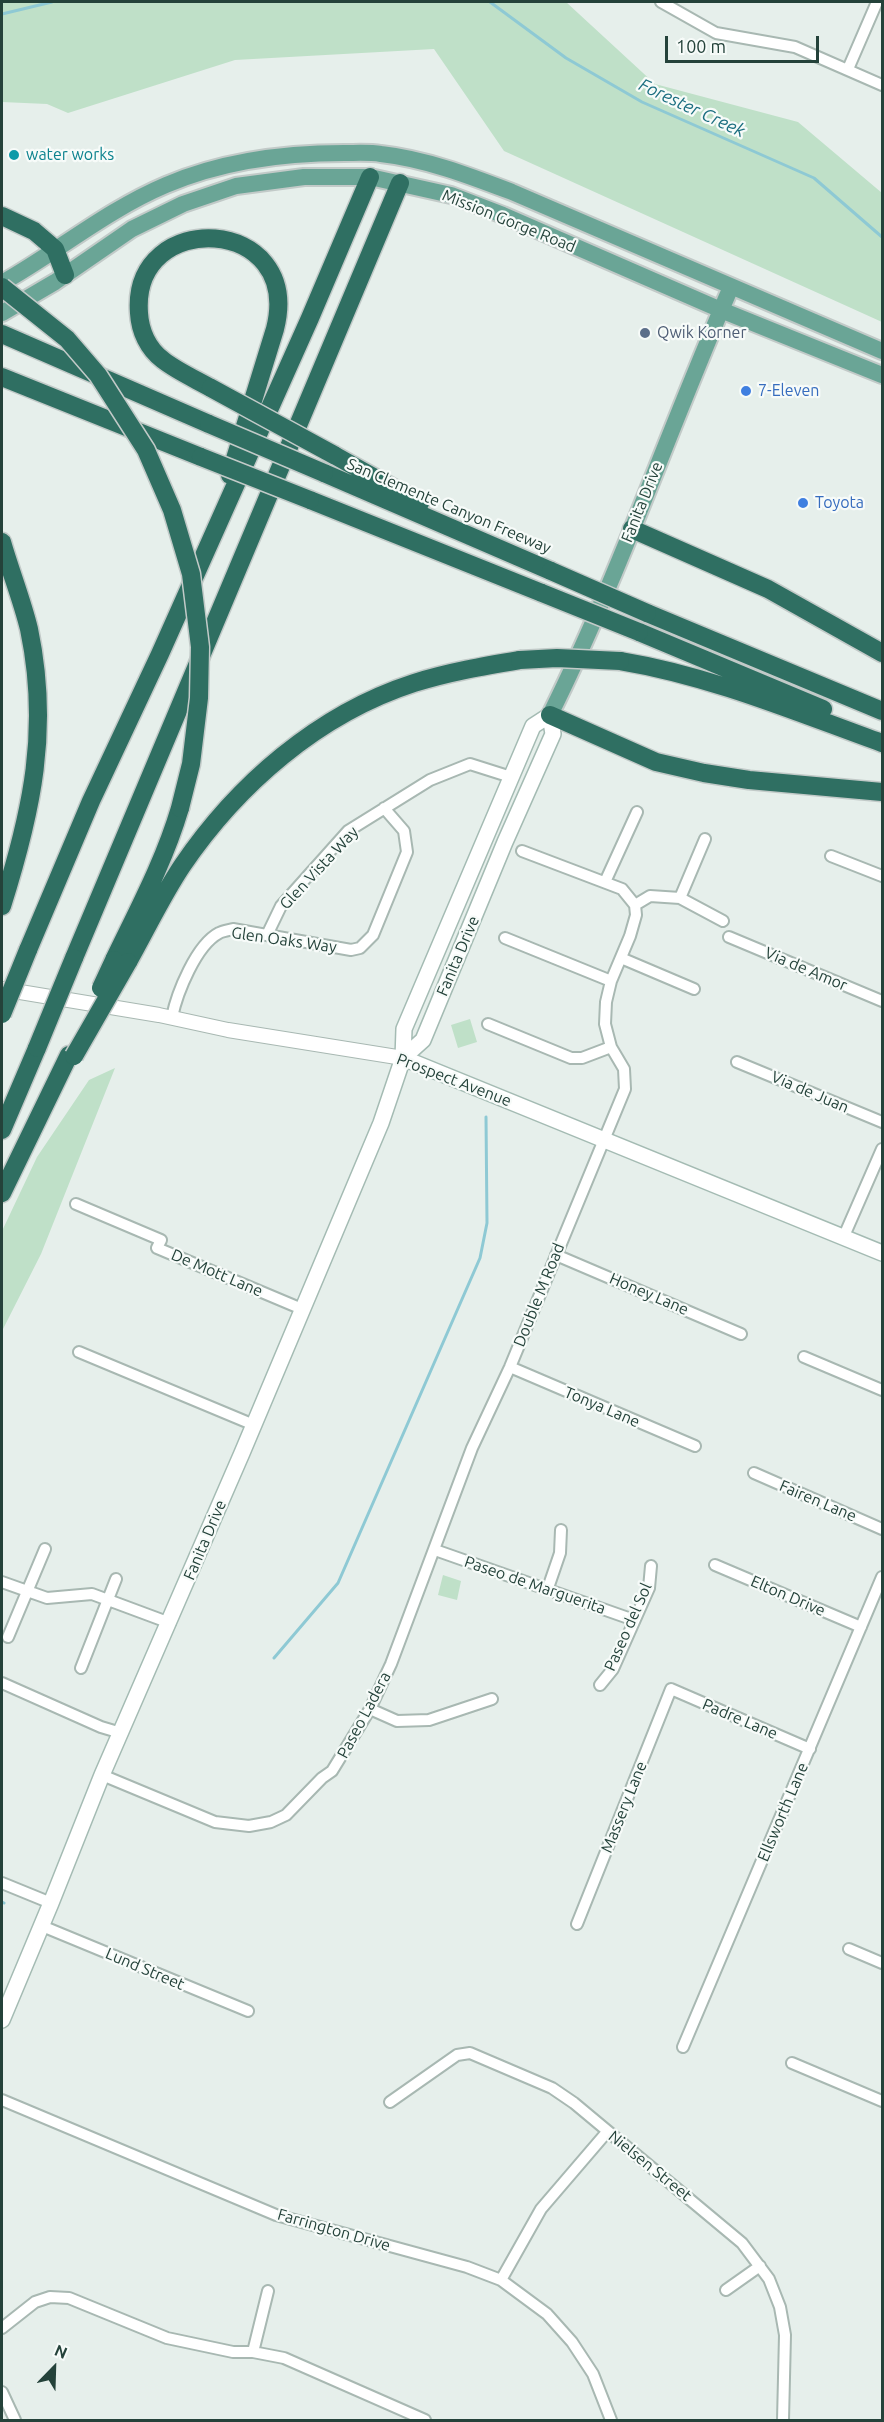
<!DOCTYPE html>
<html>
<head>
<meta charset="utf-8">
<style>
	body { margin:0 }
	#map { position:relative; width:884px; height:2422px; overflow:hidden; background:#e6efeb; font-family:Ubuntu,sans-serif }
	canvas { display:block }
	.frame { position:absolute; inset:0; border:3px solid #24423a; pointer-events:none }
	.north { position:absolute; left:24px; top:2338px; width:60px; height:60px; -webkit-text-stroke:4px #f7fbf9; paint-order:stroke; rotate:23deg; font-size:16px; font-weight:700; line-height:24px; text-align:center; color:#24423a }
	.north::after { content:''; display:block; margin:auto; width:21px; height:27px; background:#24423a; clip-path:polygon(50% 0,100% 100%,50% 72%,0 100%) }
	.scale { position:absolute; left:665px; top:36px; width:154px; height:27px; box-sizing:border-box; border:3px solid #24423a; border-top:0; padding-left:8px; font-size:18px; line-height:21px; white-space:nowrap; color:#24423a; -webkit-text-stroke:4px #f7fbf9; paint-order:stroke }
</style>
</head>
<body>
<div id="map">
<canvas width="884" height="2422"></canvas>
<div class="frame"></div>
<div class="north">N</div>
<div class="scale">100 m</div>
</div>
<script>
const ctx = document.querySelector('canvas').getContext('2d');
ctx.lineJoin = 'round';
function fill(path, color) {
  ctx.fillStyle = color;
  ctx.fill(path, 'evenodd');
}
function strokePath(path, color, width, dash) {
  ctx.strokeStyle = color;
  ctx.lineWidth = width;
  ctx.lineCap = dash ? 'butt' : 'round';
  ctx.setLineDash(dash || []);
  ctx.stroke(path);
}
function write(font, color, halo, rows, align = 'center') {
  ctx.font = font + ' Ubuntu,sans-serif';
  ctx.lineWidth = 4.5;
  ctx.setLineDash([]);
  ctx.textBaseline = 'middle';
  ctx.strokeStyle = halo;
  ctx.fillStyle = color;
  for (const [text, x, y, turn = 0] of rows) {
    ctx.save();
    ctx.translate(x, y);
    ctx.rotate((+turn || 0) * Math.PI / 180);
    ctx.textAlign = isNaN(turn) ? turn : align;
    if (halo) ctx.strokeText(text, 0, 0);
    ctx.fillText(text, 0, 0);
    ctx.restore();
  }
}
const green = new Path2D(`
	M2 2H566L655 84 798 122 882 193V322L504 151 434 49 235 60 68 113 47 104 2 102Z
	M470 1019 477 1042 458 1048 451 1025Z
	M115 1068 41 1254 2 1331V1231L37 1157 89 1080Z
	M443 1575 461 1581 457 1600 438 1595Z`);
const stream = new Path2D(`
	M490 2 566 58 642 102 814 178 882 237
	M2 14 52 2
	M274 1658 338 1583 480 1258 487 1223 486 1117
	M2 1902 4 1903`);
const minor = new Path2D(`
	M661 2 716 33 795 47 882 85
	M848 69 877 2
	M831 856 882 876
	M605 882 637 812
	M680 898 723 921
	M635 905 650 896 680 898 705 839
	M267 935 281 906 348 831 430 780 470 764 511 777
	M729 937 882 1001
	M505 938 611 981
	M621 958 694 989
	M172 1017C177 993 196 945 219 933 222 931 229 930 233 929L351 950 360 948 373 935 407 852 404 831 384 808
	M488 1024 571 1058H582L611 1047
	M737 1062 882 1122
	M76 1204 161 1240 157 1248 302 1309
	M844 1236 882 1149
	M556 1255 741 1334
	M79 1352 254 1425
	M804 1357 882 1390
	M510 1367 695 1446
	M754 1473 882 1529
	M435 1550 634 1620
	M715 1565 861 1627
	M2 1582 47 1598 92 1594 170 1623
	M548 1588 560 1553 561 1530
	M8 1637 45 1549
	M81 1668 116 1579
	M2 1683 101 1727 121 1733
	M600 1685 613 1669 649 1588 651 1566
	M370 1709 397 1721 429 1720 492 1699
	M102 1775 215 1822 249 1826 271 1822 286 1815 322 1778 332 1771 370 1709 391 1664 472 1448 510 1367 625 1089 624 1069 611 1047 605 1024 606 1002 611 981 630 936 636 915 635 905 622 889 522 851
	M2 1883 51 1903
	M577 1924 671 1689 810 1749
	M42 1926 248 2011
	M849 1949 882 1963
	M683 2047 882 1577
	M792 2063 882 2101
	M2 2100 276 2215 467 2267 501 2280 547 2314 572 2342 593 2374 611 2420
	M390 2102 457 2055 470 2053 552 2088 574 2103 742 2243 769 2279 780 2307 785 2335 783 2420
	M501 2280 541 2209 607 2132
	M726 2290 760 2266
	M2 2328 35 2302 50 2297 69 2298 167 2338 233 2352H253L284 2358 425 2420
	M253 2352 268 2291
	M2 2392 15 2420`);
const tertiary = new Path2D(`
	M2 989 159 1015 228 1030 403 1058`);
const secondary = new Path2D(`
	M403 1058 882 1253
	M2 2020 51 1903 102 1775 242 1453 381 1123 403 1058 404 1029 533 726 550 715 553 734 505 842 423 1040 403 1058`);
const primary = new Path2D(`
	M2 283C57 252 107 210 166 185 222 161 284 153 344 153 356 153 369 152 381 154 426 159 470 176 512 192L882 351
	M2 313 55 282 132 229 183 204 236 186 304 177H370L451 195 503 215 721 310 882 375
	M550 715C619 576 669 429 731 287`);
const motorway = new Path2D(`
	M2 216 34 231 55 249 65 275
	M2 334 209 424
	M2 377 201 457
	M211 388C195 379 177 371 163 360 148 349 140 331 139 313 131 207 304 215 275 329L230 475
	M334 455 420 503
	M324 473 551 571
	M310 500 542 593
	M632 529 768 589 882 653
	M2 542C10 570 22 600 29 629 50 729 32 811 2 906
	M647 613 882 711
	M639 632 823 709
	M620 661C711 676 796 712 882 743
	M550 715 656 762 704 773 749 780 882 792
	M28 950 91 801 160 654 310 318 370 177
	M74 958 400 183
	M114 960C138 910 164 862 180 808
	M128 962C146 930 162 896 182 866 237 785 318 714 414 683 449 672 484 666 520 660
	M2 1130 37 1048
	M2 1193 69 1055`);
const motorwayBridge = new Path2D(`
	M2 287 67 339 98 375 146 450 172 510 191 574 200 647 199 698 191 764 180 808
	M211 388 334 455
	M209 424 324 473
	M201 457 310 500
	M551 571 647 613
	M542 593 639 632
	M520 660 557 658 620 661
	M101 988 114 960
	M2 1014 28 950
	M37 1048 74 958
	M74 1056 128 962`);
const markers = [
	[14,155,6,"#0f9aa8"],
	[645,333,6,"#5c6f8a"],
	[746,391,6,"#3f7fe0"],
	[803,503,6,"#3f7fe0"]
];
const cultureNames = [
	["water works",26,155]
];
const streetNames = [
	["Mission Gorge Road",509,221,22],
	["Fanita Drive",642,502,-68],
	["San Clemente Canyon Freeway",449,506,23],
	["Glen Vista Way",319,868,-47],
	["Glen Oaks Way",284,940,8],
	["Fanita Drive",458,956,-67],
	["Via de Amor",806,969,23],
	["Prospect Avenue",454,1080,21],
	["Via de Juan",810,1092,23],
	["De Mott Lane",217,1273,23],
	["Honey Lane",649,1294,23],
	["Double M Road",539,1295,-68],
	["Tonya Lane",602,1407,23],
	["Fairen Lane",818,1501,23],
	["Fanita Drive",205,1540,-67],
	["Paseo de Marguerita",535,1585,19],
	["Elton Drive",788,1596,23],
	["Paseo del Sol",628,1627,-66],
	["Paseo Ladera",364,1715,-62],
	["Padre Lane",740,1719,23],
	["Massery Lane",624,1807,-68],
	["Ellsworth Lane",783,1812,-67],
	["Lund Street",145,1969,23],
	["Nielsen Street",650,2166,39],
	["Farrington Drive",334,2230,16]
];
const serviceNames = [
	["Qwik Korner",657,333]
];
const shopNames = [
	["7-Eleven",758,391],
	["Toyota",815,503]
];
const waterNames = [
	["Forester Creek",692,108,25]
];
fill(green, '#bfe0c8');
strokePath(stream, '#8ec9d4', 3);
strokePath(minor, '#a8b8b2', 14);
strokePath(tertiary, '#a8b8b2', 16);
strokePath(secondary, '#a4bbb3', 18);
strokePath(primary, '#c2cac8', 20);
strokePath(motorway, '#c2cac8', 21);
strokePath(minor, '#fff', 10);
strokePath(tertiary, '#fff', 14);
strokePath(secondary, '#fff', 15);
strokePath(primary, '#6aa596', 16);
strokePath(motorway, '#2f6f62', 18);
strokePath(motorwayBridge, '#c2cac8', 21, []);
strokePath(motorwayBridge, '#2f6f62', 18);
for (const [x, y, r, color] of markers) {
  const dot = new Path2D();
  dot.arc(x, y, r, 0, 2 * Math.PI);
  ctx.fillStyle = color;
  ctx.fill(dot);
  strokePath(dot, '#f7fbf9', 2);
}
write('16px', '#0d838f', '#f7fbf9', cultureNames, 'left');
write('16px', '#24423a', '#f7fbf9', streetNames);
write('16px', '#4e5e75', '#f7fbf9', serviceNames, 'left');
write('16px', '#366cbe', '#f7fbf9', shopNames, 'left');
write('italic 18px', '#1c6f80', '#f7fbf9', waterNames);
</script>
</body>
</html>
